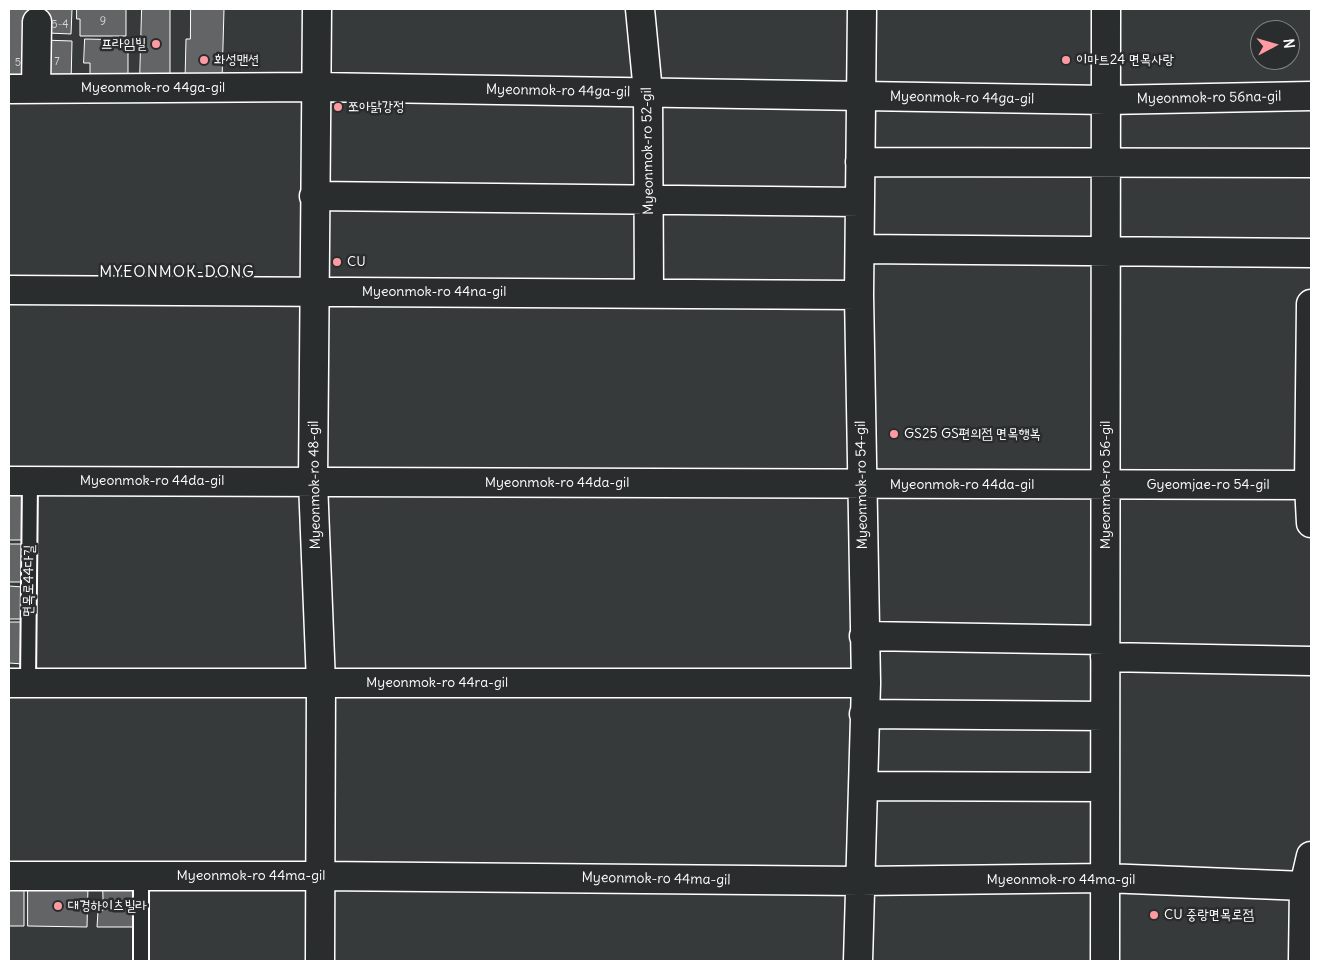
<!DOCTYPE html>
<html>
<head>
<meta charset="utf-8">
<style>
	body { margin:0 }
	#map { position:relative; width:1320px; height:970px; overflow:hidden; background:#373a3b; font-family:Delius,sans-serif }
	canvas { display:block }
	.frame { position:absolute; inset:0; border:10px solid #fff; pointer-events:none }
	.north { position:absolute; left:1250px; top:20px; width:50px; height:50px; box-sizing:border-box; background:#2a2d2e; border:1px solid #7f8182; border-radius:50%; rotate:84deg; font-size:14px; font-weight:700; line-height:20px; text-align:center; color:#fff }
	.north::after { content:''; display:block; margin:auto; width:18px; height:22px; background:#ff9aa2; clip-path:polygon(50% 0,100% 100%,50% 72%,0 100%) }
</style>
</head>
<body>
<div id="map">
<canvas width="1320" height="970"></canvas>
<div class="frame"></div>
<div class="north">N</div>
</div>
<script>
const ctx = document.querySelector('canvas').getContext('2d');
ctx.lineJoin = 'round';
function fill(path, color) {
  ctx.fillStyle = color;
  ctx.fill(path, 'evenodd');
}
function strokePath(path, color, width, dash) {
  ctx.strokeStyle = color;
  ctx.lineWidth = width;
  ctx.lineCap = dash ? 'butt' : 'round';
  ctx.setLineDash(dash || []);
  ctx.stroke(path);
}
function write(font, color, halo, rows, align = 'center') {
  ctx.font = font + ' Delius,"Poor Story",sans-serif';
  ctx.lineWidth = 5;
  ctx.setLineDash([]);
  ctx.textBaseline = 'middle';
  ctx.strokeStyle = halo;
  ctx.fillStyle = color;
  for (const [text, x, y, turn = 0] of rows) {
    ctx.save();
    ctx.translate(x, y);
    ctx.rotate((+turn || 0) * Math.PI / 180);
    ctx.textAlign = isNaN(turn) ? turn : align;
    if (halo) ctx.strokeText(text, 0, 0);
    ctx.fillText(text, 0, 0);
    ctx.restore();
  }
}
const building = new Path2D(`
	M9 9H29L28 84H9Z
	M38 9H72L71 34 48 33Z
	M77 9H126V36H80V19H77Z
	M142 9H170V80H140Z
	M191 9H224L222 81 185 80 186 39H190Z
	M85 39 128 40V85L90 84V63H84Z
	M42 40 72 41 71 84 41 83Z
	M9 493H23V540H9Z
	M9 544H22L23 582H9Z
	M9 586 23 587V619H9Z
	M9 622H24L23 664 9 663Z
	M28 886H88L87 927 28 926Z
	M103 886H133V927H97L98 911 103 910Z
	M9 890H24V926H9Z`);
const service = new Path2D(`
	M28 682 30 481
	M141 876V961`);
const minor = new Path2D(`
	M317 9 313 482 321 683 320 961
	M640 9 648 92 649 293
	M9 89 316 87 1106 100 1311 96
	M36 89 37 22
	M860 162 1311 163
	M314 196 860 202
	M860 249 1311 253
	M9 290 859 295
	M1311 304 1309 485 1311 523
	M9 481 1311 485
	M864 636 1105 640
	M1105 657 1311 661
	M9 683H866
	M864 714 1105 716
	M864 786 1105 787
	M9 876H319L860 881 1105 878 1304 886
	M858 961 866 683 859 295 862 9
	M1105 961 1106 9
	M1303 961 1304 886 1311 856`);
const markers = [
	[156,44,5,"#ff9aa2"],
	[204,60,5,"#ff9aa2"],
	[1066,60,5,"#ff9aa2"],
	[338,107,5,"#ff9aa2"],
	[337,262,5,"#ff9aa2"],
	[894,434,5,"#ff9aa2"],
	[58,906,5,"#ff9aa2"],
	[1154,915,5,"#ff9aa2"]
];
const numberNames = [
	["9",103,22],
	["5-4",60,25],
	["7",57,62],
	["5",18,63]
];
const poiNames = [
	["프라임빌",146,44,"right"],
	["화성맨션",214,60],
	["이마트24 면목사랑",1076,60],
	["쪼아닭강정",348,107],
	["CU",347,262],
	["GS25 GS편의점 면목행복",904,434],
	["대경하이츠빌라",68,906],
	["CU 중랑면목로점",1164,915]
];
const streetNames = [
	["Myeonmok-ro 44ga-gil",153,88],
	["Myeonmok-ro 44ga-gil",558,91,1],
	["Myeonmok-ro 44ga-gil",962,98,1],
	["Myeonmok-ro 56na-gil",1209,98,-1],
	["Myeonmok-ro 52-gil",648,151,-91],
	["Myeonmok-ro 44na-gil",434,292],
	["Myeonmok-ro 44da-gil",152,481],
	["Myeonmok-ro 44da-gil",557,483],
	["Myeonmok-ro 48-gil",315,485,-91],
	["Myeonmok-ro 54-gil",862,485,-91],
	["Myeonmok-ro 44da-gil",962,485],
	["Myeonmok-ro 56-gil",1106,485,-90],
	["Gyeomjae-ro 54-gil",1208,485],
	["면목로44다길",29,581,-89],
	["Myeonmok-ro 44ra-gil",437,683],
	["Myeonmok-ro 44ma-gil",251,876],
	["Myeonmok-ro 44ma-gil",656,879,1],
	["Myeonmok-ro 44ma-gil",1061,880]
];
const quarterNames = [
	["MYEONMOK-DONG",177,272]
];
fill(building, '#636465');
strokePath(building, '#fff', 1);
strokePath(service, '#fff', 18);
strokePath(minor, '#fff', 31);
strokePath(service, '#2a2d2e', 14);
strokePath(minor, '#2a2d2e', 28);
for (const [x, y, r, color] of markers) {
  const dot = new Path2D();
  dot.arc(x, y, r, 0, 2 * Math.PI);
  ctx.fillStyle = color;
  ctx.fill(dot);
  strokePath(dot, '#2a2d2e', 2);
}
write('11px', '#d8d8d8', null, numberNames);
write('14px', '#fff', '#2a2d2e', poiNames, 'left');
write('14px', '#fff', '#2a2d2e', streetNames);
ctx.letterSpacing = '1px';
write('16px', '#fff', '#2a2d2e', quarterNames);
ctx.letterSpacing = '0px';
</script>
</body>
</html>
